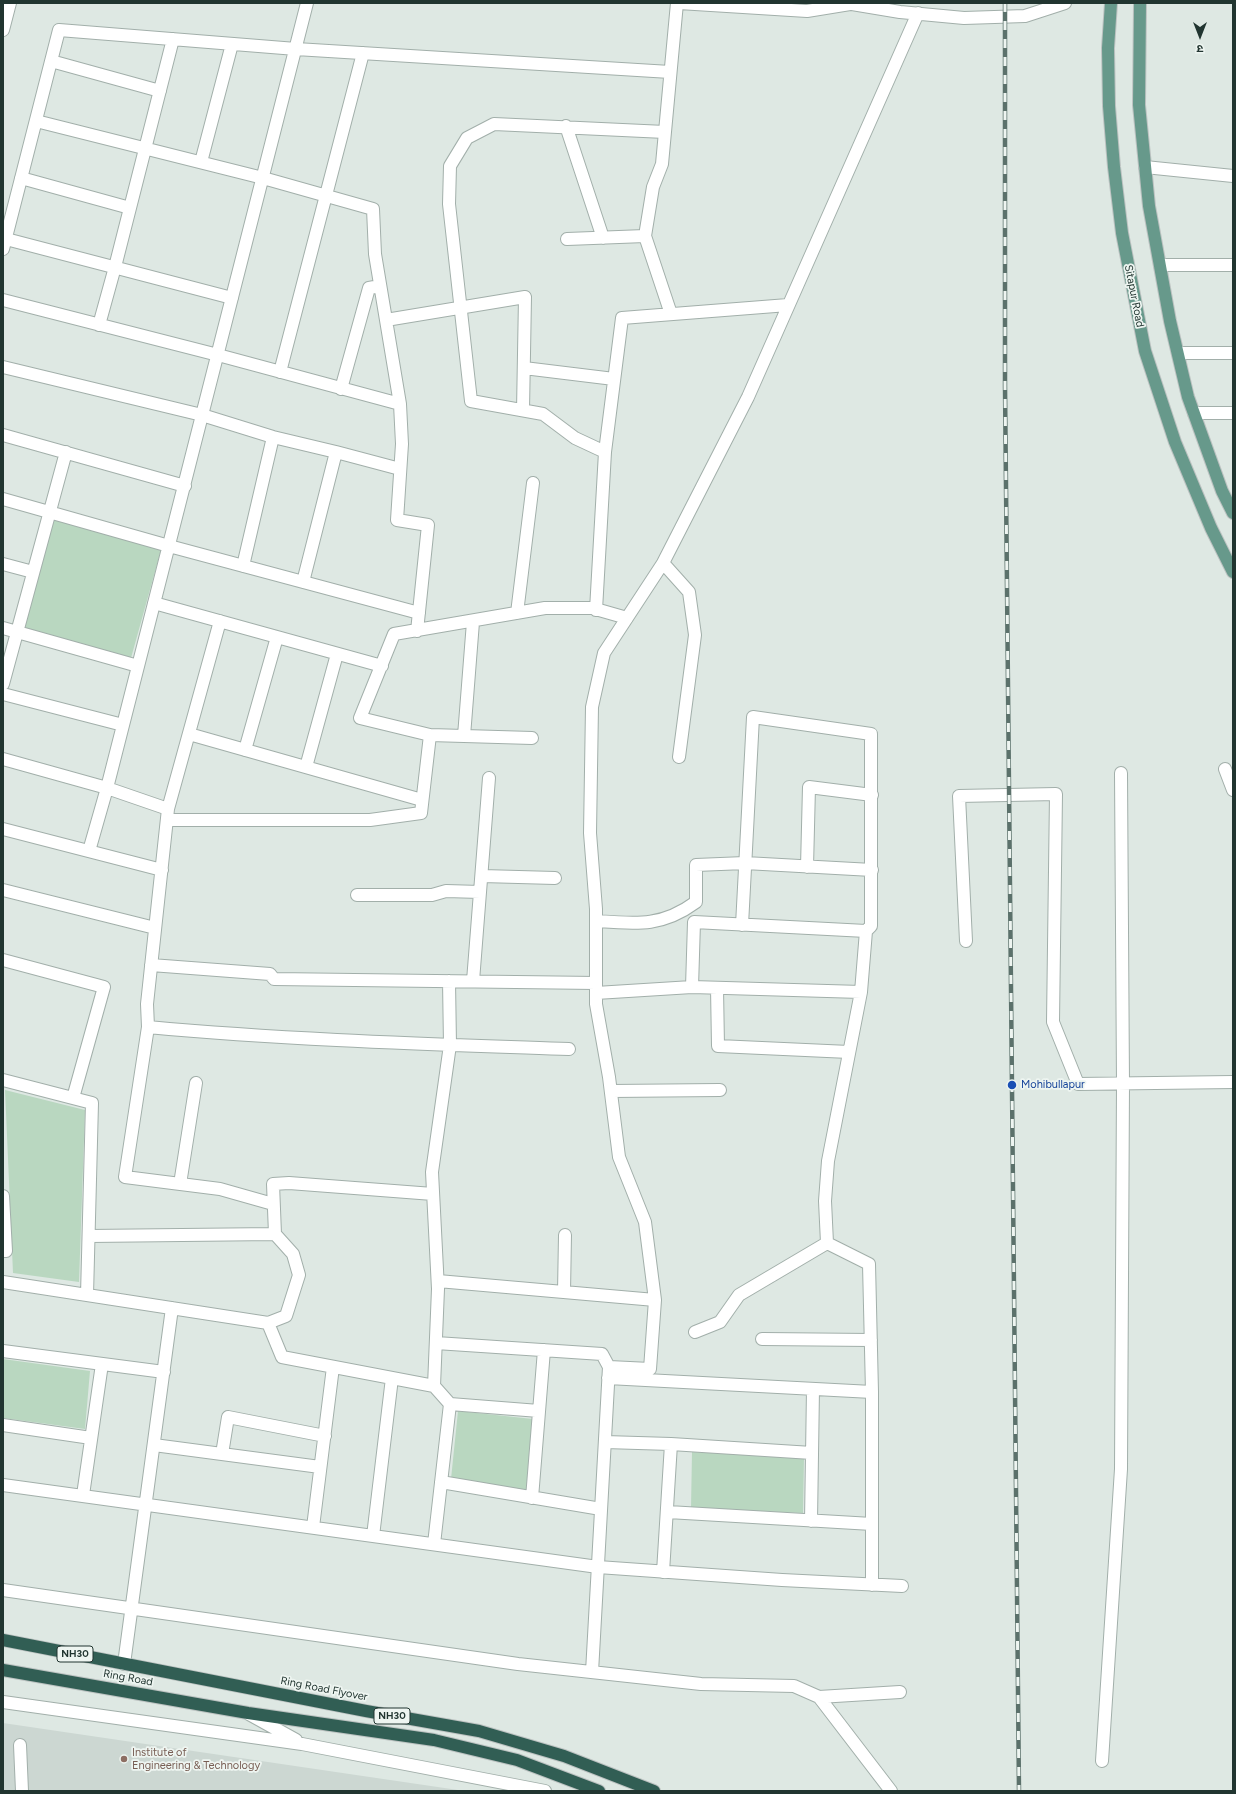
<!DOCTYPE html>
<html>
<head>
<meta charset="utf-8">
<style>
	body { margin:0 }
	#map { position:relative; width:1236px; height:1794px; overflow:hidden; background:#dee8e3; font-family:Figtree,"Noto Sans Devanagari",sans-serif }
	canvas { display:block }
	.frame { position:absolute; inset:0; border:4px solid #213530; pointer-events:none }
	.north { position:absolute; left:1180px; top:16px; width:40px; height:40px; -webkit-text-stroke:3px #eef5f1; paint-order:stroke; rotate:180deg; font-size:11px; font-weight:700; line-height:16px; text-align:center; color:#213530 }
	.north::after { content:''; display:block; margin:auto; width:14px; height:18px; background:#213530; clip-path:polygon(50% 0,100% 100%,50% 72%,0 100%) }
</style>
</head>
<body>
<div id="map">
<canvas width="1236" height="1794"></canvas>
<div class="frame"></div>
<div class="north">उ</div>
</div>
<script>
const ctx = document.querySelector('canvas').getContext('2d');
ctx.lineJoin = 'round';
function fill(path, color) {
  ctx.fillStyle = color;
  ctx.fill(path, 'evenodd');
}
function strokePath(path, color, width, dash) {
  ctx.strokeStyle = color;
  ctx.lineWidth = width;
  ctx.lineCap = dash ? 'butt' : 'round';
  ctx.setLineDash(dash || []);
  ctx.stroke(path);
}
function write(font, color, halo, rows, align = 'center') {
  ctx.font = font + ' Figtree,sans-serif';
  ctx.lineWidth = 3.5;
  ctx.setLineDash([]);
  ctx.textBaseline = 'middle';
  ctx.strokeStyle = halo;
  ctx.fillStyle = color;
  for (const [text, x, y, turn = 0] of rows) {
    ctx.save();
    ctx.translate(x, y);
    ctx.rotate((+turn || 0) * Math.PI / 180);
    ctx.textAlign = isNaN(turn) ? turn : align;
    if (halo) ctx.strokeText(text, 0, 0);
    ctx.fillText(text, 0, 0);
    ctx.restore();
  }
}
const built = new Path2D(`
	M3 1723 458 1790 462 1791H3Z`);
const green = new Path2D(`
	M54 520 161 550 131 658 24 628Z
	M5 1090 85 1110 79 1282 13 1273Z
	M3 1359 90 1371 85 1429 3 1418Z
	M458 1411 533 1419 526 1491 451 1479Z
	M692 1452 804 1458 803 1513 691 1508Z`);
const minor = new Path2D(`
	M679 3 807 11 850 4
	M846 3 900 12 964 18 1025 16 1065 3
	M3 30 10 3
	M51 61 160 91
	M36 121 263 178 373 209 375 254 400 404 402 444 397 520 428 525 417 631
	M566 126 603 238
	M201 162 232 44
	M1145 167 1233 176
	M21 178 130 208
	M6 239 232 298
	M567 239 645 236
	M3 249 59 30 296 49 670 72
	M1160 265H1233
	M3 300 218 355 400 404
	M671 314 645 236 653 187 662 164 677 3
	M386 320 525 297 523 410
	M99 325 115 267 173 39
	M1178 353H1233
	M3 367 202 415 273 437 336 452 400 469
	M524 368 614 379
	M280 372 363 53
	M341 389 369 288 380 286
	M1194 413H1233
	M3 435 185 486
	M605 452 575 438 543 414 471 401 449 204 450 166 467 138 494 124 665 132
	M3 499 169 546 419 613
	M663 563 689 592 695 635 679 757
	M3 564 33 572
	M243 566 273 437
	M303 582 336 452
	M154 603 382 666
	M596 610 605 452 622 318 788 305
	M517 613 533 483
	M220 621 168 809 147 1004 148 1027 125 1177 220 1189 273 1204
	M3 628 138 666
	M3 684 66 452
	M3 694 123 725
	M189 734 422 800
	M464 736 473 622
	M532 738 430 735 360 718 394 634 545 608H592L627 618
	M245 750 277 637
	M3 759 107 788 168 809
	M306 767 337 654
	M1225 769 1233 790
	M168 820H370L421 813 430 735
	M3 829 162 870
	M89 851 107 788 307 3
	M807 867 809 787 872 795
	M482 876 555 878
	M3 890 155 928
	M357 895H432L446 891 480 892
	M596 921C637 924 662 927 696 902V865L745 863 872 870
	M742 925 753 717 871 734V926L866 931 861 992 828 1161 825 1201 827 1243
	M966 941 959 796 1056 794 1053 1022 1078 1084 1233 1082
	M3 960 104 987 73 1098
	M151 965 270 974 274 979 596 983
	M473 981 489 778
	M692 987 694 922 866 931
	M717 988 718 1046 849 1052
	M596 993 692 987 861 992
	M148 1027C288 1040 429 1044 569 1049
	M3 1080 92 1103 87 1295
	M611 1091 720 1090
	M180 1184 196 1083
	M3 1196 6 1251H3
	M275 1234 273 1184 289 1183 433 1194
	M89 1236 275 1234 293 1254 299 1275 286 1316 268 1323
	M438 1281 655 1300
	M3 1282 268 1323 282 1357 434 1386 450 1404 539 1411
	M564 1292 565 1235
	M695 1332 720 1322 739 1295 827 1243 869 1264 872 1392V1585
	M762 1339 871 1340
	M436 1343 602 1354 609 1367
	M3 1351 164 1372
	M608 1378 872 1392
	M434 1386 438 1289 432 1172 450 1045 449 981
	M3 1425 91 1438
	M605 1442 671 1444 812 1453
	M154 1445 320 1467
	M222 1454 228 1417 325 1436
	M441 1482 601 1509
	M3 1485 598 1567 782 1580 902 1586
	M83 1495 102 1364
	M532 1498 544 1350
	M668 1512 872 1524
	M811 1521 813 1389
	M313 1527 333 1367
	M373 1536 392 1378
	M434 1544 450 1404
	M663 1572 671 1444
	M3 1590 518 1664 701 1684 794 1686 819 1697 891 1791
	M124 1664 172 1308
	M592 1672 609 1367 650 1369 655 1300 645 1222 619 1157 609 1077 596 1004V909L590 833 592 707 604 653 663 563 748 397 918 13
	M819 1697 900 1692
	M3 1702 302 1744 545 1791
	M249 1714 296 1740
	M20 1745 22 1791
	M1102 1761 1121 1469 1123 1084 1121 773`);
const major = new Path2D(`
	M1111 3 1108 48 1109 106 1114 167 1122 233 1145 351 1175 442 1211 528 1233 572
	M1140 3 1139 105 1149 206 1170 321 1188 397 1222 491 1233 513`);
const highway = new Path2D(`
	M3 1640 366 1711 479 1731 564 1756 654 1791
	M3 1670 248 1713 434 1740 517 1760 599 1791`);
const rail = new Path2D(`
	M1005 3V386L1019 1791`);
const markers = [
	[1012,1085,5,"#1a4fb4"],
	[124,1759,4,"#8d6e63"]
];
const shields = [
	[75,1654,36],
	[392,1716,36]
];
const shieldNames = [
	["NH30",75,1654],
	["NH30",392,1716]
];
const streetNames = [
	["Sitapur Road",1134,296,79],
	["Ring Road",128,1678,10],
	["Ring Road Flyover",324,1689,11]
];
const transitNames = [
	["Mohibullapur",1021,1085]
];
const educationNames = [
	["Institute of",132,1753],
	["Engineering & Technology",132,1766]
];
fill(built, '#ccd7d2');
fill(green, '#b9d7c0');
strokePath(minor, '#a2afaa', 14);
strokePath(major, '#bcc2c1', 14);
strokePath(highway, '#bcc2c1', 14);
strokePath(minor, '#fff', 12);
strokePath(major, '#67998b', 12);
strokePath(highway, '#315e54', 12);
strokePath(rail, '#5b716b', 4.5);
strokePath(rail, '#eef5f1', 3, [9]);
for (const [x, y, r, color] of markers) {
  const dot = new Path2D();
  dot.arc(x, y, r, 0, 2 * Math.PI);
  ctx.fillStyle = color;
  ctx.fill(dot);
  strokePath(dot, '#eef5f1', 1.5);
}
for (const [x, y, w] of shields) {
  const box = new Path2D();
  box.roundRect(x - w / 2, y - 8, w, 16, 3);
  ctx.fillStyle = '#eef5f1';
  ctx.fill(box);
  strokePath(box, '#213530', 1);
}
write('bold 10px', '#213530', null, shieldNames);
write('11px', '#213530', '#eef5f1', streetNames);
write('11px', '#164399', '#eef5f1', transitNames, 'left');
write('11px', '#785e54', '#eef5f1', educationNames, 'left');
</script>
</body>
</html>
